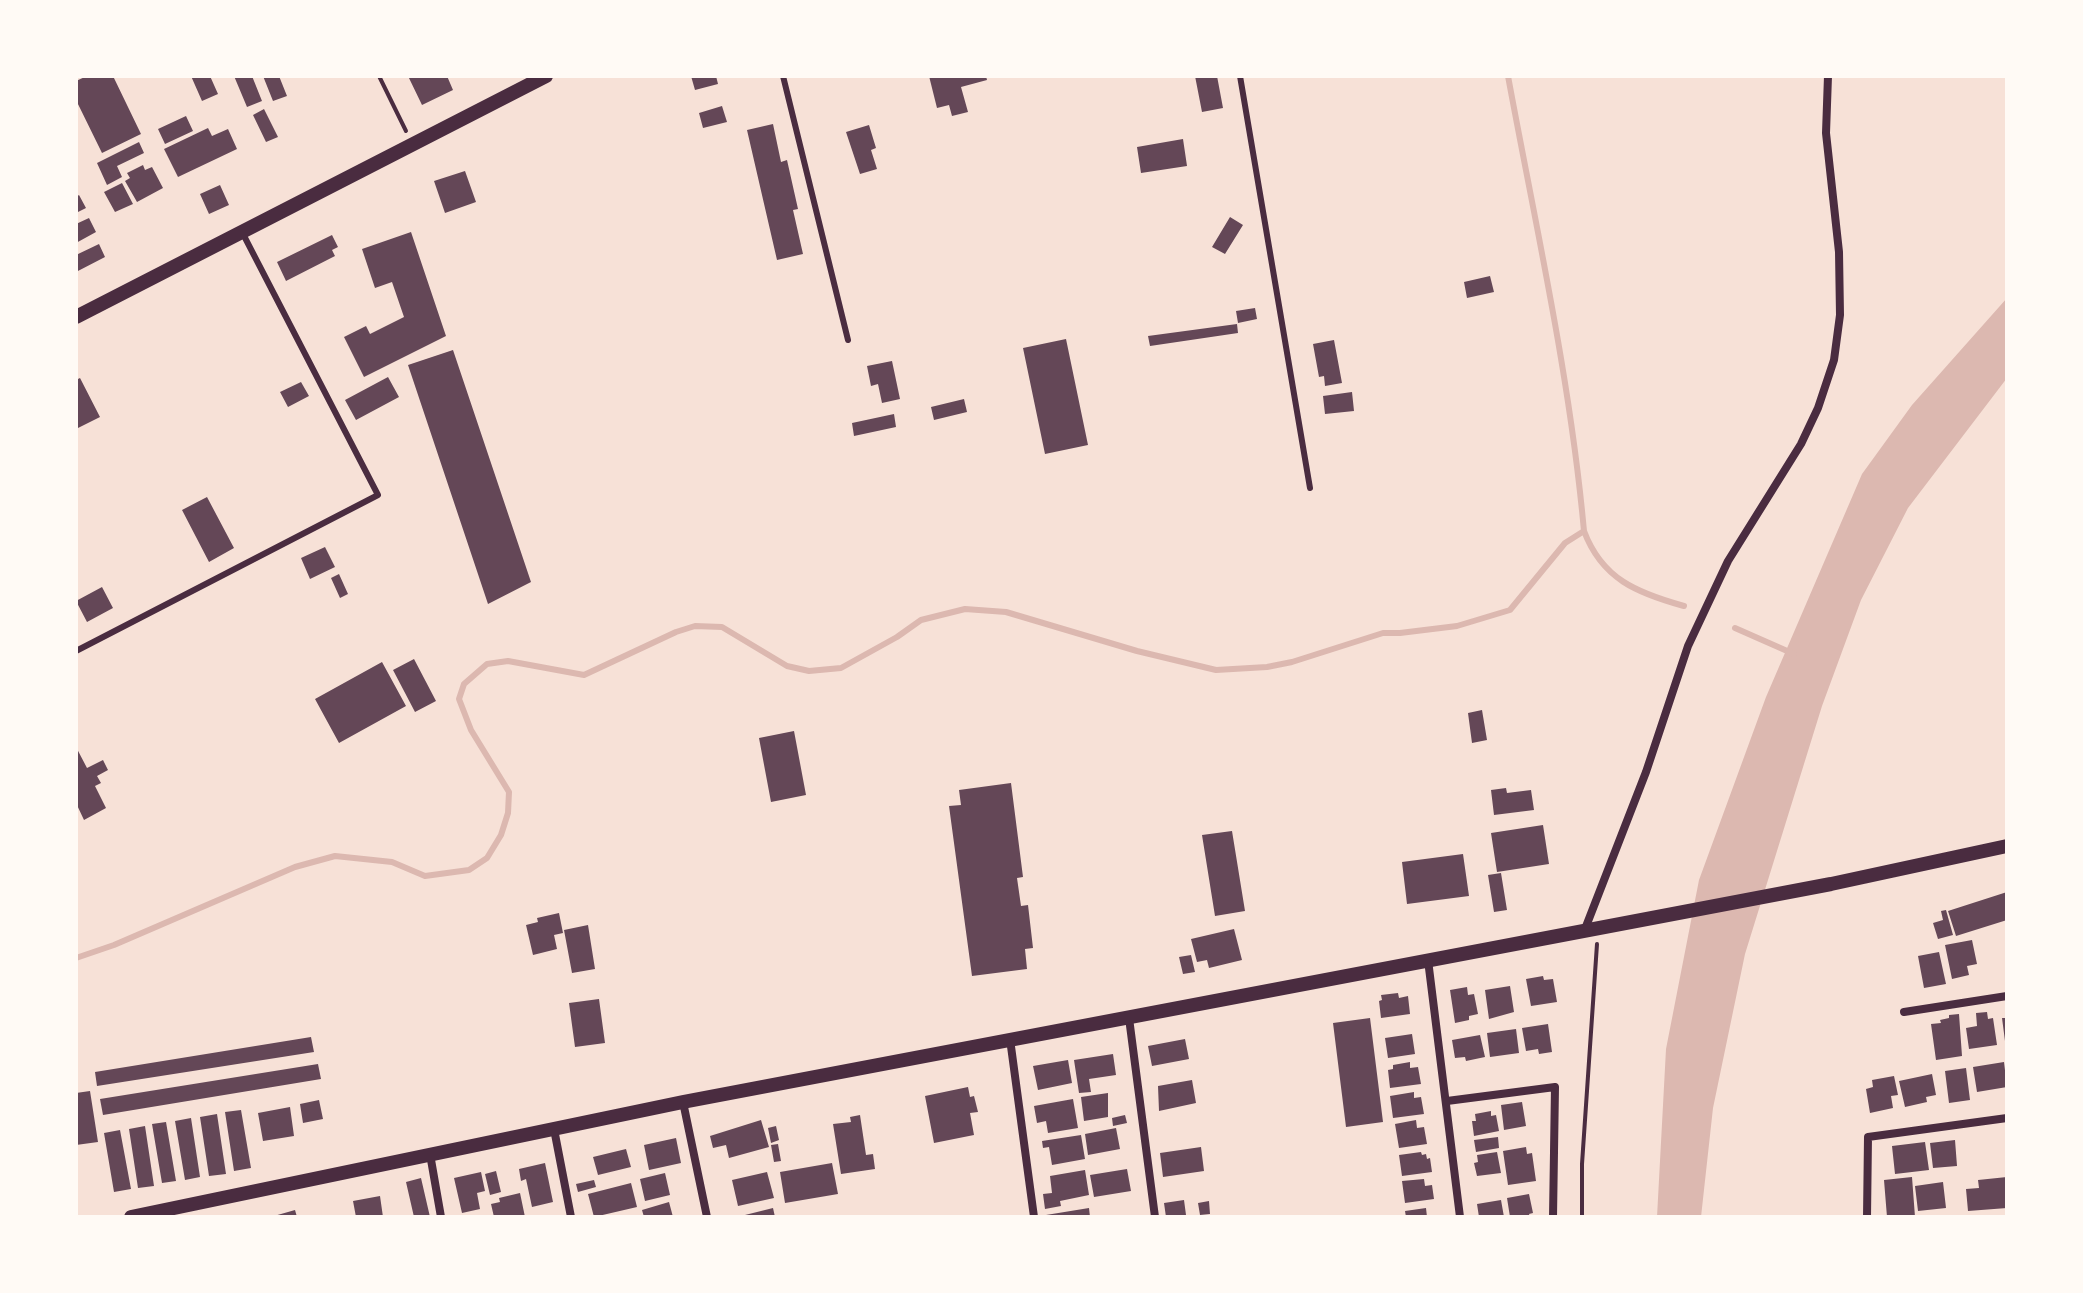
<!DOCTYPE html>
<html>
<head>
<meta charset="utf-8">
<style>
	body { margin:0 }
	#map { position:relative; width:2083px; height:1293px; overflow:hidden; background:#f7e1d7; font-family:Lato,sans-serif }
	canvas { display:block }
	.frame { position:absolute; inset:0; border:78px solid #fffaf5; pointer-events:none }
</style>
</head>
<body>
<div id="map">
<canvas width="2083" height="1293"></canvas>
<div class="frame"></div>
</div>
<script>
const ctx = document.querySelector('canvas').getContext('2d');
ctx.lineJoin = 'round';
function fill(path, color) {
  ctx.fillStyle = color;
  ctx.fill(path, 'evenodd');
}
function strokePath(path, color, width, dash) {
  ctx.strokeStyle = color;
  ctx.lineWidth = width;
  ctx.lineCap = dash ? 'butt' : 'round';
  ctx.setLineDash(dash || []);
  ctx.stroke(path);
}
const water = new Path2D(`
	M2007 298V378L1908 508 1861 600 1822 706 1745 954 1713 1108 1701 1217H1657L1666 1049 1699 880 1766 697 1862 474 1912 405Z`);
const stream = new Path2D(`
	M1584 531C1602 579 1637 593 1684 606
	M1735 628 1794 654
	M76 958 114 945 295 867 335 856 392 862 425 876 469 870 487 858 501 835 508 813 509 792 471 730 459 699 464 684 487 664 508 661 584 675 676 632 695 626 722 627 787 666 809 671 841 668 897 637 921 620 965 609 1006 612 1137 651 1216 670 1267 667 1292 662 1383 633H1400L1457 626 1510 610 1565 543 1584 531C1570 377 1536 228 1508 76`);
const building = new Path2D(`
	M87 76H113L141 134 102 153 76 100V81Z
	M191 76H210L218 94 202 101Z
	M234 76H252L262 101 247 107Z
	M263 76H279L287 96 273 101Z
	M408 76H447L453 90 422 105Z
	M691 76H716L718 84 695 90Z
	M929 76H986L987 80 961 87 968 112 952 116 949 105 937 108Z
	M1195 76H1217L1223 108 1202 112Z
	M722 106 727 122 703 128 699 113Z
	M264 109 278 137 266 142 253 115Z
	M186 116 193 131 165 144 158 129Z
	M773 124 781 162 787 160 798 209 793 210 803 254 777 260 747 130Z
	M869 125 876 148 871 150 877 169 860 174 846 132Z
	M208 128 212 136 228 129 237 149 178 177 164 149Z
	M1183 139 1187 166 1141 173 1137 147Z
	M139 142 144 153 117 166 122 177 107 185 97 163Z
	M143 165 145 170 152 167 163 188 137 202 125 181 130 178 127 173Z
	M465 171 476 202 445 213 434 181Z
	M122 183 133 204 115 212 104 192Z
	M220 185 229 205 209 214 200 194Z
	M79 195 86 208 76 213V197Z
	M1230 217 1243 225 1225 254 1212 247Z
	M89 218 96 232 76 243V224Z
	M411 232 446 336 364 377 344 337 366 326 370 334 404 317 392 282 375 288 362 249Z
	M332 235 338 247 332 250 335 256 286 281 277 262Z
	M99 244 105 257 76 272V255Z
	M1490 276 1494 292 1467 298 1464 282Z
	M1255 308 1257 319 1238 323 1236 311Z
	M1237 324 1238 333 1150 346 1148 336Z
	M1066 339 1088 445 1045 454 1023 348Z
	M1334 340 1342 383 1325 386 1324 376 1319 377 1313 344Z
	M453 350 531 582 488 604 408 365Z
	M892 361 900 399 882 403 878 384 871 386 867 366Z
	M388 377 399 397 356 420 345 400Z
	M80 378 100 417 76 429V380Z
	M301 382 309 396 288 407 280 392Z
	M1352 392 1354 411 1325 414 1323 396Z
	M964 399 967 412 934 420 931 407Z
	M894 414 896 427 854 436 852 423Z
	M207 497 234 548 209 562 182 510Z
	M325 547 335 567 310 579 301 558Z
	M339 574 348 594 340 598 331 578Z
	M102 587 113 608 87 622 76 601Z
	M414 659 436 701 415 712 393 670Z
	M382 662 406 706 339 743 315 699Z
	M1482 710 1487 740 1472 743 1468 713Z
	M794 731 806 795 771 802 759 738Z
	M76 747 87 768 103 760 108 770 97 776 101 783 95 786 106 808 84 820 76 803Z
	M1011 783 1023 877 1017 878 1021 906 1028 905 1033 948 1025 949 1027 969 972 976 949 806 961 805 959 790Z
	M1506 788 1507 793 1531 790 1534 810 1494 815 1491 790Z
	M1543 825 1549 864 1497 872 1491 833Z
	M1232 831 1245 911 1215 916 1202 835Z
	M1463 854 1469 896 1407 904 1402 862Z
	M1501 873 1507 910 1494 912 1488 875Z
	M2007 892V920L1956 936 1948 911Z
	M1946 910 1953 935 1938 939 1933 923 1943 920 1941 911Z
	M559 913 563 933 554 935 557 949 533 955 526 925 538 922 537 918Z
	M588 925 595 969 572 973 564 930Z
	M1234 929 1242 960 1209 968 1207 960 1197 962 1191 939Z
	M1972 940 1977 964 1967 966 1969 975 1952 979 1945 945Z
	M1939 952 1946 984 1924 988 1918 956Z
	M1191 955 1195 972 1183 974 1179 957Z
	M1543 976 1544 980 1553 979 1557 1002 1531 1006 1526 979Z
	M1510 986 1514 1012 1489 1019 1485 990Z
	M1467 987 1468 995 1474 994 1478 1014 1469 1016V1020L1455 1023 1450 990Z
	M1398 993 1399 998 1408 996 1410 1014 1381 1018 1379 1001 1382 1000 1381 995Z
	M599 999 605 1043 575 1047 569 1003Z
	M1987 1012 1988 1019 1993 1018 1997 1045 1969 1049 1966 1028 1977 1026 1976 1013Z
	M1959 1014 1962 1056 1936 1060 1931 1024 1941 1023 1940 1020 1949 1018V1015Z
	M1370 1018 1383 1122 1346 1127 1333 1023Z
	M2002 1018H2007V1041H2005Z
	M1548 1024 1552 1052 1539 1054 1538 1049 1526 1051 1522 1028Z
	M1516 1029 1519 1053 1490 1057 1487 1033Z
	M1412 1034 1415 1054 1388 1058 1385 1038Z
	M1480 1035 1485 1057 1466 1061 1465 1057 1455 1058 1452 1040Z
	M311 1037 314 1052 97 1086 95 1072Z
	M1185 1039 1189 1059 1152 1066 1148 1046Z
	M1113 1054 1116 1075 1089 1079 1091 1092 1079 1093 1074 1060Z
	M1068 1060 1072 1083 1038 1090 1033 1066Z
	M1410 1062V1068L1418 1067 1421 1084 1390 1088 1388 1070 1393 1069V1065Z
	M2004 1062 2007 1087 1977 1092 1973 1067Z
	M318 1064 321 1079 103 1115 100 1099Z
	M1966 1068 1970 1100 1949 1103 1945 1071Z
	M1932 1074 1936 1095 1926 1097 1927 1102 1905 1107 1899 1081Z
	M1894 1076 1898 1095 1891 1096 1893 1108 1870 1113 1866 1089 1873 1087 1872 1080Z
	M1192 1080 1196 1103 1159 1111 1158 1086Z
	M968 1087 970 1097 974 1096 978 1112 970 1113 974 1135 934 1143 925 1096Z
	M90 1091 98 1142 76 1145V1093Z
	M1414 1092V1098L1421 1097 1424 1114 1393 1118 1390 1096Z
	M1108 1093V1117L1084 1121 1081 1097Z
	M1073 1099 1078 1128 1048 1133 1046 1121 1037 1123 1034 1106Z
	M319 1100 323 1119 303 1123 300 1104Z
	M1522 1102 1526 1126 1504 1130 1501 1105Z
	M290 1107 294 1136 263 1141 258 1113Z
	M241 1110 251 1168 234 1171 225 1112Z
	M1491 1111V1116L1496 1115 1499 1131 1474 1136 1472 1121H1476L1475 1114Z
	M217 1114 226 1174 209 1176 200 1117Z
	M860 1115 866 1155 873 1154 875 1169 841 1174 833 1124 851 1122 850 1117Z
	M1125 1115 1127 1123 1113 1126 1112 1118Z
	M191 1118 200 1177 185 1180 175 1121Z
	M761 1120 769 1147 729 1158 726 1145 713 1148 710 1136Z
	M1416 1120 1417 1128 1424 1127 1427 1144 1399 1148 1395 1124Z
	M166 1122 176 1181 162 1183 152 1124Z
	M145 1126 154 1186 138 1188 129 1129Z
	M776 1126 779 1140 771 1143 768 1128Z
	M1116 1128 1120 1149 1088 1155 1085 1134Z
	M120 1130 131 1189 114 1192 104 1133Z
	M1081 1135 1085 1159 1052 1165 1049 1147 1043 1148 1042 1141Z
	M1498 1137 1499 1148 1476 1152 1474 1140Z
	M676 1138 681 1163 649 1170 644 1145Z
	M1955 1140 1957 1166 1933 1168 1930 1143Z
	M1925 1142 1929 1170 1895 1174 1892 1146Z
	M778 1144 781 1161 774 1162 771 1145Z
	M1201 1147 1204 1171 1163 1177 1160 1153Z
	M1526 1147 1527 1154 1532 1153 1536 1181 1508 1185 1503 1151Z
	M626 1149 631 1167 598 1175 593 1157Z
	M1421 1152 1422 1155 1426 1154 1427 1159 1430 1158 1432 1172 1402 1176 1399 1155Z
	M1497 1152 1501 1173 1477 1176 1474 1163 1478 1162 1477 1155Z
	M545 1163 553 1202 532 1207 526 1179 521 1181 519 1169Z
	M832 1163 838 1194 785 1203 780 1172Z
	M1127 1169 1131 1191 1094 1197 1090 1175Z
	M1085 1170 1089 1195 1060 1201 1061 1206 1045 1209 1043 1194 1052 1193 1050 1176Z
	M496 1171 501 1192 490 1195 485 1174Z
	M481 1172 485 1191 477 1193 480 1209 462 1213 454 1178Z
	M767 1172 774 1198 738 1206 732 1180Z
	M665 1173 670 1195 645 1201 640 1179Z
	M1912 1177 1915 1217H1887L1884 1180Z
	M2007 1177V1208L1968 1211 1966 1189 1979 1188 1978 1180Z
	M421 1178 430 1217H414L406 1182Z
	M1424 1179 1425 1186 1432 1185 1434 1199 1405 1203 1402 1181Z
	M594 1180 596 1187 578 1192 576 1184Z
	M1943 1182 1946 1208 1918 1211 1915 1186Z
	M631 1183 637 1207 594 1217 588 1194Z
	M520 1193 525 1217H494L491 1204 500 1202 499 1198Z
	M1529 1194 1533 1213 1529 1214 1530 1217H1510L1507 1198Z
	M380 1196 383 1217H356L353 1201Z
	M1184 1200 1186 1215 1166 1217 1164 1203Z
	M1501 1200 1504 1217H1479L1477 1204Z
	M1209 1201 1210 1214 1200 1215 1198 1203Z
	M669 1202 673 1217H644L642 1210Z
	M773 1208 775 1217H741V1216Z
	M1089 1208 1090 1217H1046V1215Z
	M1426 1208 1427 1217H1406L1405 1211Z
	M295 1210 297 1217H274V1216Z`);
const path = new Path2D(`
	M379 76 406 131
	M1582 1217V1164L1597 944`);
const service = new Path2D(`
	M783 76 848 340
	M1240 76 1310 488
	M76 651 378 495 242 232`);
const minor = new Path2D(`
	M1585 929 1646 772 1688 646 1728 561 1801 444 1818 408 1834 360 1840 315 1839 252 1826 133 1828 76
	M1428 960 1460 1217
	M1904 1012 2007 996
	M1129 1018 1155 1217
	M1010 1039 1034 1217
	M1447 1101 1555 1087 1553 1217
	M683 1102 707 1217
	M554 1129 571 1217
	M430 1154 441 1217
	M1867 1217 1868 1137 2007 1118`);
const tertiary = new Path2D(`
	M76 317 546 76
	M131 1217 683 1102 1831 884 2007 846`);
fill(water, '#dcb8b0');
strokePath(stream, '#dcb8b0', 6);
fill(building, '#644757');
strokePath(path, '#4a2c40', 4);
strokePath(service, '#4a2c40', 6);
strokePath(minor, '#4a2c40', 8);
strokePath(tertiary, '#4a2c40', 14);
</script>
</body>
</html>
